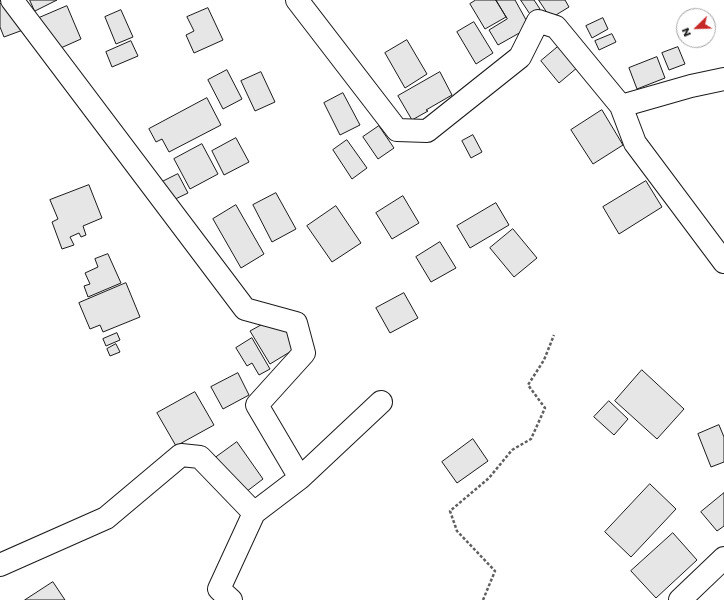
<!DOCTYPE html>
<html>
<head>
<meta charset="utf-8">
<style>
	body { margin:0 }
	#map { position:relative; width:724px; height:600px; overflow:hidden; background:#fff; font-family:Poppins,sans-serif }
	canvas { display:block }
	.north { position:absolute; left:676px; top:8px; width:40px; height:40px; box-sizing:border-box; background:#fff; border:1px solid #a3a3a3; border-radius:50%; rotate:247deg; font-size:11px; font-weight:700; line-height:16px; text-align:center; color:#1a1a1a }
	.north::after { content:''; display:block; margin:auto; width:14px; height:18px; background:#c62828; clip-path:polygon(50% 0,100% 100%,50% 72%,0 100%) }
</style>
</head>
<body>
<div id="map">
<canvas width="724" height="600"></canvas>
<div class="north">N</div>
</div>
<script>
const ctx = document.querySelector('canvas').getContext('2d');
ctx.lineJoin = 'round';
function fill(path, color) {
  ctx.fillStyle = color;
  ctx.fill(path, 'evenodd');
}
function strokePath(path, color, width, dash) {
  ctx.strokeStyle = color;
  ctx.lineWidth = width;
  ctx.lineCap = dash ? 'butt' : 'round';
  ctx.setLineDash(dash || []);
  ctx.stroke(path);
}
const building = new Path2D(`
	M11 0 23 30 4 37 0 27V4Z
	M30 0H57L35 11Z
	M476 0H496L506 17 485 29 470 4Z
	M496 0H515L530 27 498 45 489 30 507 19Z
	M521 0H534L540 9 531 15Z
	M539 0H565L569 7 551 18Z
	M67 6 81 39 54 51 39 18Z
	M208 8 223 40 194 53 186 35 194 31 187 17Z
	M121 10 133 37 116 44 105 17Z
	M603 18 608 29 592 38 586 26Z
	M474 22 493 53 476 64 457 32Z
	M612 34 616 42 599 50 595 41Z
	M407 40 427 74 405 88 385 53Z
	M566 40 584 62 559 83 541 61Z
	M131 41 138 56 112 67 106 52Z
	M678 47 685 64 669 70 662 53Z
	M657 57 665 78 637 89 629 68Z
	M227 70 242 99 223 109 208 80Z
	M261 72 275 102 255 111 241 81Z
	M440 72 452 95 426 110 428 111 412 120 398 96Z
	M343 93 360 125 340 135 324 103Z
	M207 98 221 125 169 152 162 139 156 142 149 129Z
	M602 110 623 145 593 164 571 130Z
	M379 126 394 148 378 159 363 137Z
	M473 135 482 152 471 158 462 141Z
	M236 138 249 162 224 175 212 151Z
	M347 140 367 168 352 179 333 150Z
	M202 144 218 174 190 189 174 159Z
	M178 174 188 193 169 202 160 183Z
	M646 181 662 207 619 234 603 207Z
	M89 185 102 218 83 226 86 235 81 237 79 233 70 237 74 245 62 249 52 222 58 219 50 200Z
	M276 193 296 229 272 242 253 205Z
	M403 196 419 223 392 239 376 213Z
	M496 203 509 225 470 248 457 226Z
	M236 205 264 254 241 268 213 219Z
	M336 206 361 243 332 262 307 226Z
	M513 229 537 258 514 277 490 248Z
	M440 242 456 268 431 282 416 257Z
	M108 254 121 283 88 297 84 286 90 284 85 273 98 267 95 259Z
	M126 283 140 317 103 332 100 325 90 329 79 303Z
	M404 293 418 318 390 333 376 308Z
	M282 320 298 347 270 364 250 331 268 321Z
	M117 333 120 340 106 346 103 339Z
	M252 338 270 369 259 375 252 363 247 366 236 348Z
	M116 344 120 352 110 356 107 349Z
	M642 370 684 409 657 439 615 401Z
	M238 373 249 395 223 409 211 387Z
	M195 392 214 425 176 446 157 413Z
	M609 401 628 419 614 435 594 417Z
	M719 425 724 437V462L711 467 698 434Z
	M473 439 488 461 457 483 442 462Z
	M237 442 263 479 242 495 215 458Z
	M650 484 676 509 631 557 605 532Z
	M724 493V526L717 531 701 512Z
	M673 533 697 560 656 598 631 571Z
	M53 582 65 600H25Z`);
const path = new Path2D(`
	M483 600 495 571 457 531 450 511 489 478 512 450 531 439 545 408 528 385 544 360 554 335`);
const street = new Path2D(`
	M12 0 245 309 296 323 304 353 257 405 300 478 254 513
	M297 0 397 130 427 131 520 57 538 21 556 27 621 106 691 86 724 79
	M621 106 635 143 724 262
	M300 478 381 402
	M0 565 106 518 181 455 200 457 254 513 219 589 231 600`);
const secondary = new Path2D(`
	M680 600 724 558`);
fill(building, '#e6e6e6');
strokePath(building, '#1a1a1a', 1);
strokePath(street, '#1a1a1a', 24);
strokePath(secondary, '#1a1a1a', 24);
strokePath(path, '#5f5f5f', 2.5, [3, 2]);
strokePath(street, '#fff', 22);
strokePath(secondary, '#fff', 22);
</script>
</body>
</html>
